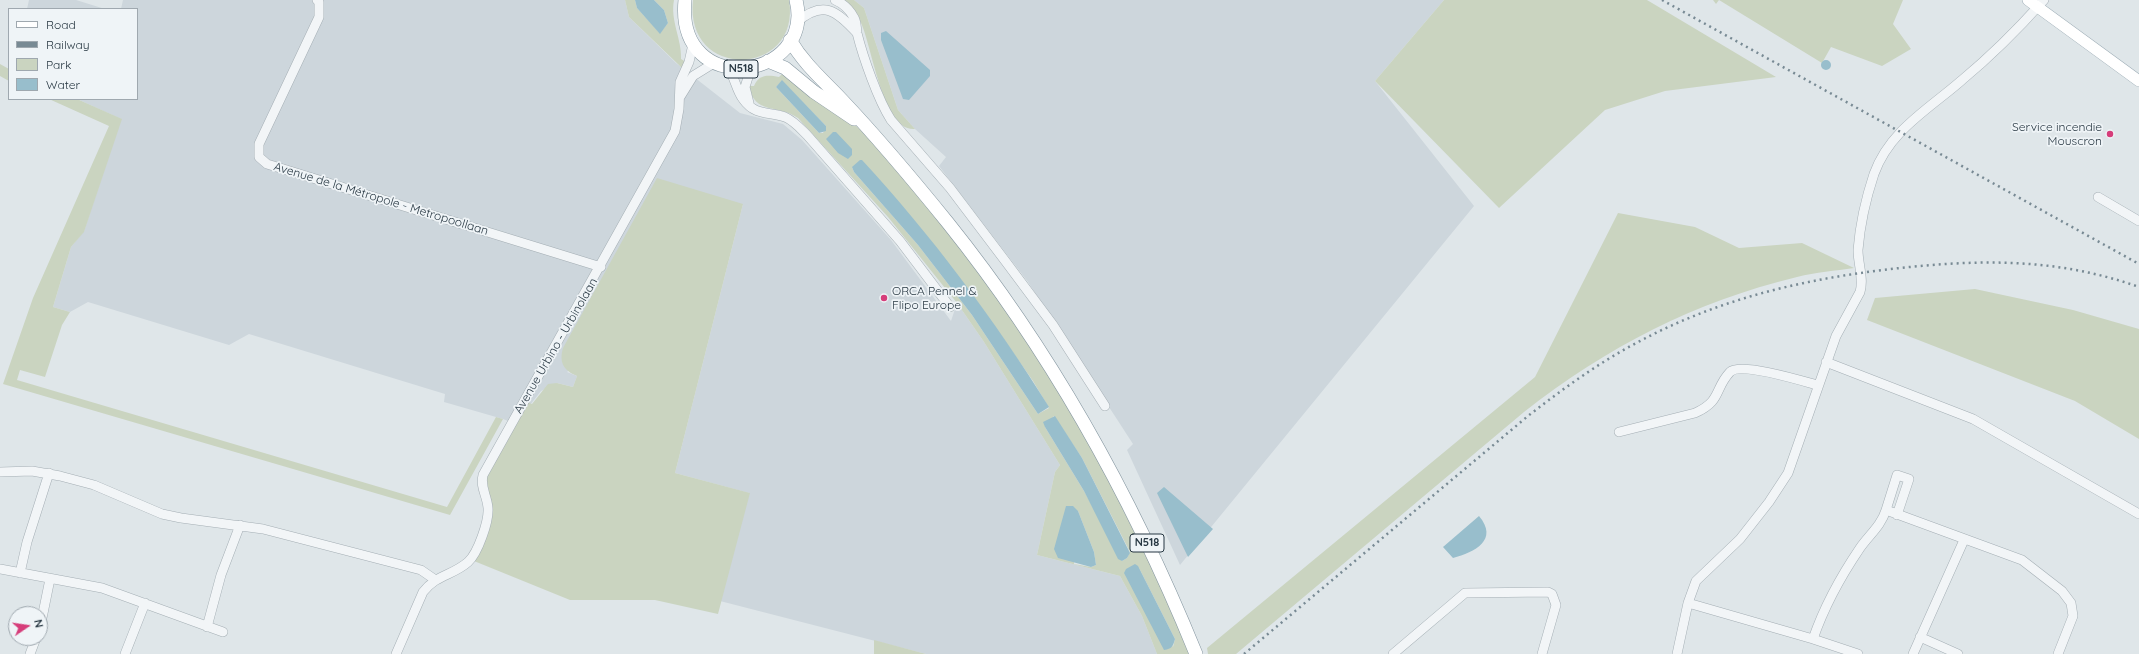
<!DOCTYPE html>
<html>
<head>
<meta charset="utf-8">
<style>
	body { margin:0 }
	#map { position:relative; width:2139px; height:654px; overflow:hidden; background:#dfe6e9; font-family:Quicksand,sans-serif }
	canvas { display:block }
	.legend { position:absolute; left:8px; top:8px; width:130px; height:92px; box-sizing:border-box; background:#eff4f7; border:1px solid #9fa8af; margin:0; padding:5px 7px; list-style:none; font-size:12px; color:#273742 }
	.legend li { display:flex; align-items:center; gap:8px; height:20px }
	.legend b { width:20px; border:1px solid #9fa8af }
	.north { position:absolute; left:8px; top:606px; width:40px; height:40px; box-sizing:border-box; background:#eff4f7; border:1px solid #9fa8af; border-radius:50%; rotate:77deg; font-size:11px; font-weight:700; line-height:16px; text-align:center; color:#273742 }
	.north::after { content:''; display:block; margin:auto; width:14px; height:18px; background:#d63d7a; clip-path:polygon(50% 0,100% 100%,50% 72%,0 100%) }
</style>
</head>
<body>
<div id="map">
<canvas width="2139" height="654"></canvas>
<ul class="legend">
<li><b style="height:5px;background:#fff"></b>Road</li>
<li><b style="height:5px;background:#788a94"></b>Railway</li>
<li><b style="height:11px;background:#cad4c0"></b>Park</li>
<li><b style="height:11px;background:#98becc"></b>Water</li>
</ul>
<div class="north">N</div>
</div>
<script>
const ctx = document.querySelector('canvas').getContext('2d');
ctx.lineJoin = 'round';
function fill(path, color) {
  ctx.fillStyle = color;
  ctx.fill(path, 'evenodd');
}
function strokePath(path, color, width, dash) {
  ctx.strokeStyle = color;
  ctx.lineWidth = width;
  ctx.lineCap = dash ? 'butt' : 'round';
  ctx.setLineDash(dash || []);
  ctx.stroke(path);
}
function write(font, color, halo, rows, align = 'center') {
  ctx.font = font + ' Quicksand,sans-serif';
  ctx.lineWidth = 3.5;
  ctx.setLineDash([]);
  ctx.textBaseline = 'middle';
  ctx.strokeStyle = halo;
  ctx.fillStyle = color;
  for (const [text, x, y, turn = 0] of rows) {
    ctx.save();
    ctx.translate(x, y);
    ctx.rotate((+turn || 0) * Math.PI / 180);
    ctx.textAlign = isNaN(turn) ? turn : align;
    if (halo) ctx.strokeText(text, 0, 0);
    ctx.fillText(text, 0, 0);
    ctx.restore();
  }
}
const built = new Path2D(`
	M29 0H76L105 9H27Z
	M123 0H625L629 17 676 63 740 113 783 124 802 140 891 240 951 321 957 303 984 342 1060 465 1055 472 1037 555 1120 576 1142 616 1157 654H926L720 601 749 493 675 473 743 204 567 372 577 376 573 387 557 383 541 391 512 428 508 421 503 419 444 402 445 394 249 334 229 345 88 302 70 312 53 307 71 247 84 231 121 119 77 99H137V9H121Z
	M854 0H1444L1375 81 1474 206 1180 565 1127 450 1133 444 1028 282 939 166 946 157 915 129 898 110 864 8Z`);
const green = new Path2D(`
	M625 0H635L637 8 660 33 668 23 664 10 654 0H674C670 21 682 39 681 59L686 62 682 68 629 17Z
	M693 0H789C802 77 684 82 693 0Z
	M842 0H854L864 8 898 110 915 129C882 132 872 43 860 21 856 14 848 7 842 0Z
	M1444 0H1647L1776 77 1665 91 1605 110 1499 208 1375 81Z
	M1713 0H1903L1893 24 1911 49 1882 66 1831 47 1822 63 1719 0 1716 4Z
	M0 64 9 69V81L0 76Z
	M783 73C810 92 839 110 864 133 891 159 915 192 939 221 1044 351 1126 498 1189 654H1157L1142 616 1120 576 1037 555 1055 472 1060 465 984 342 957 303 888 217 798 118C778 104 754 115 749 86H754C759 74 768 75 779 77ZM782 81 826 126 823 133H819L776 87ZM852 167 966 286 1033 381 1049 408 1038 414 972 315 918 245 854 172ZM1054 416 1082 458 1130 552 1127 558 1122 561 1084 491 1045 427ZM1078 511 1094 552 1096 565 1091 567 1074 564ZM1138 566 1175 639 1173 647Z
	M49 99H77L122 119 84 232 71 247 53 307 70 312 62 325 45 377 20 370 17 380 447 507 496 417 503 419 450 515 3 384 33 298 109 126Z
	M657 178 743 204 675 473 750 493 718 614 655 600H570L474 561 490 500 486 478 527 402 532 404 548 384 557 383 573 387 577 376C563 370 559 362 563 348Z
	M1618 213 1695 227 1739 248 1802 243 1854 268C1835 271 1816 272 1797 277 1694 302 1607 347 1524 412L1236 654H1208L1207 648 1535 377Z
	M1975 289 2073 310 2139 329V439L2075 401 1867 320 1875 298Z
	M874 640 926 654H874Z`);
const water = new Path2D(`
	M635 0H654L664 10 668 23 660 34 637 8Z
	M886 31 930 70V76L909 100 903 99 881 40V33Z
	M1821 65a5 5 0 1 1 10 0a5 5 0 1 1-10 0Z
	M782 80 826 126V131L819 133 776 87Z
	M833 132H836L852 149V155L848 159 838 153 826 139Z
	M860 160H862C932 236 995 320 1049 407L1038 414 972 315 918 245 854 172 852 167Z
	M1055 416 1082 458 1130 553 1127 558 1122 561 1118 559 1084 491 1045 427 1043 422Z
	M1164 487 1213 529 1188 557 1157 493Z
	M1066 506H1073L1078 511 1094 552 1096 565 1091 567 1058 558 1054 549Z
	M1479 516C1499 540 1475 552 1453 558L1443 547Z
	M1135 564 1138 566 1175 639C1173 646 1172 649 1164 650L1124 573 1126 569Z`);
const minor = new Path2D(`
	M317 0 319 2V17L259 144V157L267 164 601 267
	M835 0C842 3 849 9 853 16 857 21 856 27 857 33 863 57 878 100 891 120L950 188 1006 262 1053 325 1105 406
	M797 22C823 0 836 10 857 33
	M728 68C735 77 736 90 743 99 756 117 769 111 785 117 794 121 800 128 807 135L900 241 950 307
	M680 97 693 76 714 63
	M749 103 745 87 751 68
	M2098 197 2139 221
	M1826 362 1973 419 2139 514
	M1619 432 1695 413C1722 401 1714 389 1730 372 1740 362 1803 381 1817 385
	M0 472 32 471 60 476 94 485 162 514 181 518 263 529 421 570 434 579
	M1886 510 1897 475 1909 479 1897 515
	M0 569 102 588 223 632
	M20 573 27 542 49 473
	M1688 603 1813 639 1858 654
	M207 627 221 575 240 525
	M40 628 50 579
	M1920 637 1958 654
	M1813 639C1824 607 1841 576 1860 548 1869 535 1881 526 1886 510L2022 560 2062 591 2071 603 2073 616 2058 654
	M30 654 36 638
	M125 654 145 603
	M396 654 423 592C437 574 452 576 468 562 478 553 489 521 488 508 487 495 480 488 483 475L675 131 679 109 680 82 689 62 693 44
	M1393 654 1465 593 1548 592 1552 594 1556 605 1542 654
	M1677 654 1688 603 1696 581 1740 539 1769 502 1788 473 1836 336 1860 292C1864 279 1858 264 1858 250 1860 225 1866 198 1874 174 1890 130 1929 109 1962 80 1991 56 2019 28 2044 0
	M1913 654 1964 540`);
const major = new Path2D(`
	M2028 0 2139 81`);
const highway = new Path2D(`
	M685 0C675 100 816 81 796 0
	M790 40C804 64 823 80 841 99 879 139 914 181 948 223 1053 354 1133 499 1196 654
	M768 61 785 68 814 92 854 119`);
const rail = new Path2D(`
	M1662 0 2139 264
	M1244 654 1528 416C1564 388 1601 361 1642 340 1729 294 1823 275 1920 266 1997 259 2066 261 2139 287`);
const markers = [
	[2110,134,4,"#d63d7a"],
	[884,298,4,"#d63d7a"]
];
const shields = [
	[741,69,34],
	[1147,543,34]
];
const shieldNames = [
	["N518",741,69],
	["N518",1147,543]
];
const poiNames = [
	["Service incendie",2102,127],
	["Mouscron",2102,141],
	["ORCA Pennel &",892,291,"left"],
	["Flipo Europe",892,305,"left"]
];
const streetNames = [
	["Avenue de la Métropole - Metropoollaan",381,199,17],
	["Avenue Urbino - Urbinolaan",556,346,-60]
];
fill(built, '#cdd6dc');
fill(green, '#cad4c0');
fill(water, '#98becc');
strokePath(minor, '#a4aeb4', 10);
strokePath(major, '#9eadb6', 12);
strokePath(highway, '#8697a1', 14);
strokePath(minor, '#f2f5f7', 9);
strokePath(major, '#fff', 11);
strokePath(highway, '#fff', 13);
strokePath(rail, '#788a94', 2.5, [2, 4]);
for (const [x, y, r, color] of markers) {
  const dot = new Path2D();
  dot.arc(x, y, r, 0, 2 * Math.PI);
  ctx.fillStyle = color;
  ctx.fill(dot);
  strokePath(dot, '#eff4f7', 1.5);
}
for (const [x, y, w] of shields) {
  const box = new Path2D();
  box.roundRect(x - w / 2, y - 9, w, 18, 3);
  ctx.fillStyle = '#eff4f7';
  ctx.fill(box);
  strokePath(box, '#273742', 1);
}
write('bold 11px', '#273742', null, shieldNames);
write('12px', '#273742', '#eff4f7', poiNames, 'right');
write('12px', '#273742', '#eff4f7', streetNames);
</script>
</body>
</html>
